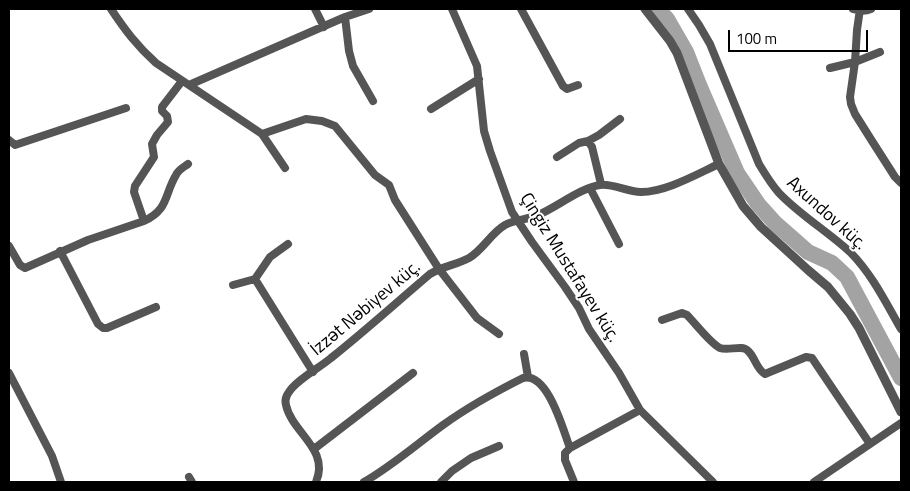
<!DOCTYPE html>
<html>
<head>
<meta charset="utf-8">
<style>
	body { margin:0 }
	#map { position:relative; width:910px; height:491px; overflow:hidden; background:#fff; font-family:"Titillium Web",sans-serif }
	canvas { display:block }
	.frame { position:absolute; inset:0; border:10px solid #000; pointer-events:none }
	.scale { position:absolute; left:728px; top:30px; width:140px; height:22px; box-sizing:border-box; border:2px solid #000; border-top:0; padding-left:6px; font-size:15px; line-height:18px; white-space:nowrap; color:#000; -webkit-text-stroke:4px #fff; paint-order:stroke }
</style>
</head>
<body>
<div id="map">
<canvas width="910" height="491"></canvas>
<div class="frame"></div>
<div class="scale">100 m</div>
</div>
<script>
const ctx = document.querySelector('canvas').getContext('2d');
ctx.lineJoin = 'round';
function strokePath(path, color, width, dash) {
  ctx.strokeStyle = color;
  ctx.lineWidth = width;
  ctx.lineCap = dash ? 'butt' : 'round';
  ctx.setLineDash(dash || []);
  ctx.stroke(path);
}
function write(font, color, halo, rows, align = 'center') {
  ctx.font = font + ' "Titillium Web",sans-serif';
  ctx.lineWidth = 4;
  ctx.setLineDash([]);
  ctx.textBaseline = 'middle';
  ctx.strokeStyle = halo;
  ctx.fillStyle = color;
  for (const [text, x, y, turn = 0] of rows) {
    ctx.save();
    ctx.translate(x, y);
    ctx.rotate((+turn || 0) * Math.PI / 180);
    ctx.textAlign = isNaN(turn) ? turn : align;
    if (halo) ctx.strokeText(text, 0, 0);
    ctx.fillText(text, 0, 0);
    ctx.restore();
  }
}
const river = new Path2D(`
	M658 9 667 19 686 52 699 85 737 173 758 204 775 223 808 252 832 263 847 277 901 378`);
const minor = new Path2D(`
	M111 9C125 30 137 46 156 63L262 134 306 119 322 121 335 126 375 175 389 185 395 200 439 269 477 318 499 334
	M315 9 324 27
	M452 9 477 66 484 131 490 151 512 212 532 242 565 287 579 308 589 329 619 373 640 410 713 482
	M521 9 563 86 567 89 578 85
	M688 9 699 25 710 44 759 164C765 174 771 184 779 193 800 215 827 231 850 252 872 274 886 303 901 329
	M853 9C859 11 864 12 871 9
	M860 9 857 30 855 62 850 97 851 104 855 114 872 141 895 177 901 183
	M345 17 349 51 353 66 373 101
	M830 68 855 62 880 52
	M189 85 345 17 369 9
	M431 109 479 79
	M262 134 285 168
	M9 140 15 145 126 108
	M588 141 592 147 601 184
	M557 157 579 143 588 141 599 135 620 119
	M590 188 619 244
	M144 221 134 192 135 186 154 157 152 144 157 135 168 122 167 116 162 111V107L182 81
	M9 246 20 265 25 268 88 240 144 221C169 209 164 195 176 175 178 170 184 167 188 164
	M60 251 98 324 103 328H107L156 307
	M255 279 313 372
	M233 285 255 279 270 257 288 244
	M662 320 682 313 687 315C695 323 711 344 720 348 728 351 742 345 747 350 755 356 756 369 765 374L806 357 812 358 870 444
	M524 354 528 377
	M9 373 52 456 61 482
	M314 449 413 373
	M189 477 192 482
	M316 482C330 449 292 433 286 405 284 398 288 393 292 388 303 376 319 368 331 358 365 331 397 302 430 274 443 266 456 265 469 258 483 250 491 233 505 225 516 219 527 220 538 215 557 207 580 188 600 185 612 183 627 192 641 192 666 192 697 174 719 164
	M364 482C392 466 417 444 443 425 468 407 495 392 523 378 548 372 563 430 570 448
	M441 482 452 471 471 458 499 446
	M574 482 565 460V453L570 448 640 410
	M814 482 901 423`);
const tertiary = new Path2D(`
	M645 9 670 41 677 53 719 164 743 206 761 227 808 270 828 287 850 314 859 328 901 412`);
const streetNames = [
	["Axundov küç.",826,214,42],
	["Çingiz Mustafayev küç.",569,268,58],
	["İzzət Nəbiyev küç.",366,309,-40]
];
strokePath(river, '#a3a3a3', 16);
strokePath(minor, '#555', 8);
strokePath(tertiary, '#555', 9);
write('18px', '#000', '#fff', streetNames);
</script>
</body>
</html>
